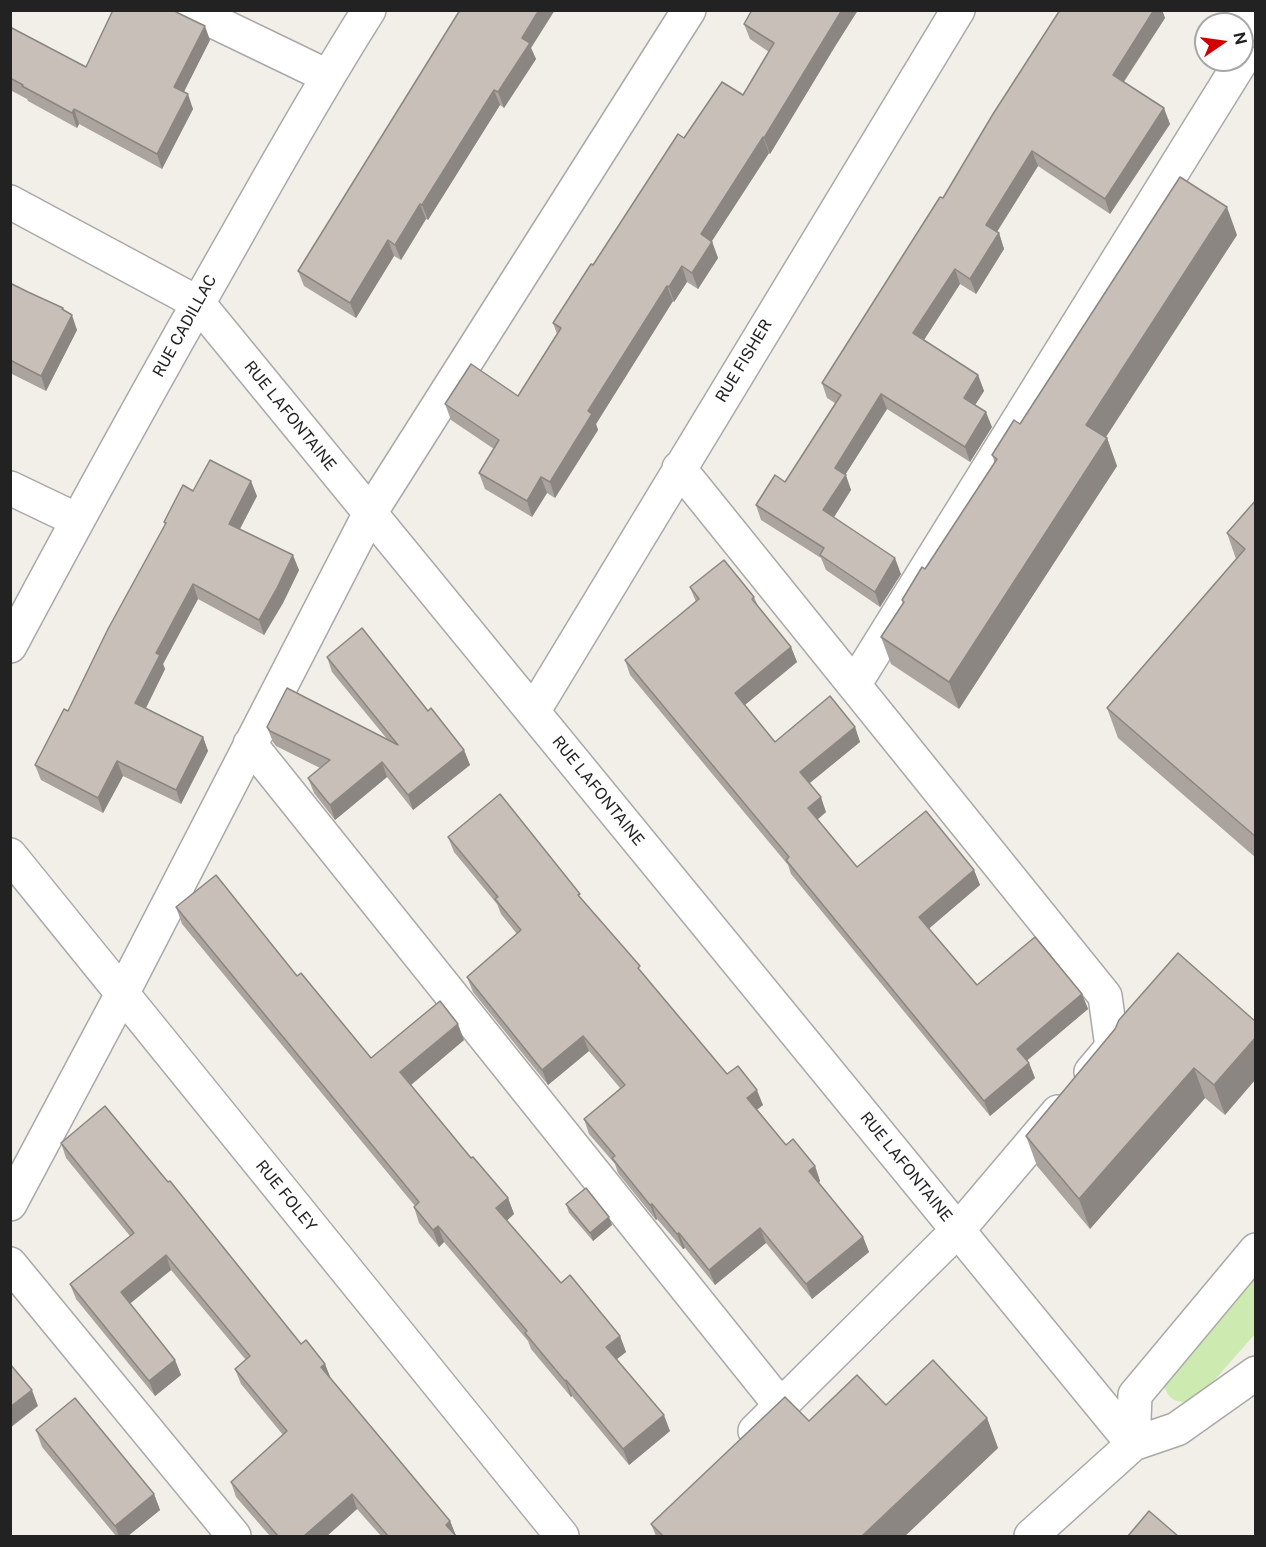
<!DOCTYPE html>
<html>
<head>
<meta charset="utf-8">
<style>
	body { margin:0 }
	#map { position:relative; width:1266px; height:1547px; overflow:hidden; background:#f2efe9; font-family:"Public Sans",sans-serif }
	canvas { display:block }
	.frame { position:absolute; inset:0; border:12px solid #222; pointer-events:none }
	.north { position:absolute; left:1194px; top:12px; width:60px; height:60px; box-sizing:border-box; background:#fff; border:2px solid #a7a7a7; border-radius:50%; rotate:77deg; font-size:16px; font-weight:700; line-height:24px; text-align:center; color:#222 }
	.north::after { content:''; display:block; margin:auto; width:21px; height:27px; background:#d40000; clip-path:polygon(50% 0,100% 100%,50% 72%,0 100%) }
</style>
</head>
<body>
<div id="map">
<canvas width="1266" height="1547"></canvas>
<div class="frame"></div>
<div class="north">N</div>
</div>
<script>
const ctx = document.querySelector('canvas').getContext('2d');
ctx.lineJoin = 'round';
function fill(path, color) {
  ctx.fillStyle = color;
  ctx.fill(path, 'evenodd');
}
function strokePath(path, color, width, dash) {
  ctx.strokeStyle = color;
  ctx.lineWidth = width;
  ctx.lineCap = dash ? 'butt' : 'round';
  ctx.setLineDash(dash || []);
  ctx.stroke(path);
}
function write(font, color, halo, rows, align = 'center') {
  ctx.font = font + ' "Public Sans",sans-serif';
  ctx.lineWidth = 4.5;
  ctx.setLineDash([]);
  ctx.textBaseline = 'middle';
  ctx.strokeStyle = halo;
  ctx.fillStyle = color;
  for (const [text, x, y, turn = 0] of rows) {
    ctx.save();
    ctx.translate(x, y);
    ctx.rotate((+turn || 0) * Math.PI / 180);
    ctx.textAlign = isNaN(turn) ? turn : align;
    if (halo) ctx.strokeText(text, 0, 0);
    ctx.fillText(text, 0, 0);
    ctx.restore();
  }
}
const grass = new Path2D(`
	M1255 1267V1334L1198 1399C1179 1406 1165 1401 1163 1379Z`);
const minor = new Path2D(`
	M190 10 327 76
	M1244 10 1256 24
	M10 202 198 303 1133 1444
	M679 468 1105 996 1112 1047 1091 1072
	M10 488 77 520
	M10 646C84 507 160 370 238 233 280 158 323 83 369 10
	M854 685 1242 60
	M533 712 958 10
	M250 744 781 1406
	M10 855 562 1536
	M10 1204 122 994 370 513 689 10
	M10 1264 234 1536
	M755 1431 958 1230 1058 1112
	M1133 1444 1135 1395 1256 1250
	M1031 1536 1133 1444 1177 1429 1256 1373`);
const wall = new Path2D(`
	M752 10H858L834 48 770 154 769 153 712 241 718 258 698 289 687 282 674 302 673 301 596 424 598 430 555 498 547 493 532 517 485 489 479 473 494 449 451 420 445 404 518 396 557 334 553 323 684 138 743 95 769 52 750 39 744 24Z
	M1060 10H1162L1165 18 1124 82 1170 124 1110 214 1038 166 997 232 999 233 1004 249 976 294 960 284 924 340 978 375 984 391 975 405 992 427 970 462 887 409 845 475 851 490 834 517 901 574 880 607 826 570 821 558 761 520 756 505 785 482 835 403 827 398 822 383 943 198Z
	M10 27 86 67 210 40 184 92 193 109 162 169 79 124 77 128 28 101 27 99 10 90Z
	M531 48 536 59 504 108 500 105 428 220 426 219 401 260 394 256 356 318 304 286 298 271Z
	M1237 235 1106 437 1107 438 1117 466 959 709 891 664 881 637 903 604 902 600 925 569 995 463 992 455 1020 424Z
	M10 283 64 310 77 330 46 391 10 373Z
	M193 491 257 496 240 529 299 570 283 603 264 635 198 599 163 664 165 669 146 708 203 737 208 751 181 804 123 776 103 813 41 780 35 765 68 711 165 525 164 522Z
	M1256 500V858L1118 738 1107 708 1236 559 1227 533Z
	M690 587 754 597 758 606 791 647 797 662 745 705 775 742 855 727 860 742 809 783 826 812 817 820 857 867 974 870 980 885 929 928 977 985 1082 994 1088 1009 1027 1060 1029 1063 1035 1078 990 1116 791 874 788 865 630 675 625 660 696 602Z
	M327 657 428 711 464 750 470 765 413 810 387 777 335 820 314 793 308 778 320 768 276 746 273 742 267 727 387 739 332 672Z
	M448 837 583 901 643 974 727 1074 763 1105 757 1109 786 1145 815 1166 820 1181 819 1183 863 1237 869 1252 812 1299 766 1243 715 1285 685 1248 683 1249 657 1219 656 1220 618 1173 615 1164 589 1134 584 1119 620 1088 589 1051 548 1085 473 992 467 977 517 934 501 914 497 904 454 852Z
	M176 907 297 976 371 1058 464 1040 411 1085 471 1158 508 1198 514 1214 506 1221 561 1283 620 1336 626 1352 617 1359 670 1431 629 1465 572 1396 571 1397 531 1349 528 1341 444 1242 439 1247 419 1223 414 1207 415 1206 182 924Z
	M1178 953 1225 1115 1205 1098 1090 1229 1037 1166 1026 1136Z
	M61 1143 325 1364 330 1378 450 1521 456 1536H381L357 1509 327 1536H270L236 1497 231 1482 283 1435 241 1384 235 1369 246 1360 171 1270 130 1303 175 1360 181 1375 155 1396 76 1299 70 1284 130 1236 66 1158Z
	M566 1204 612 1225 593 1241 569 1213Z
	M886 1405 987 1418 998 1448 905 1536H656L651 1524 809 1421Z
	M36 1430 154 1494 160 1510 128 1536H116L42 1447Z`);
const shadedWall = new Path2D(`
	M539 10H555L531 48 536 59 504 108 498 92 522 38Z
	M842 10H858L834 48 770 154 764 138Z
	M1154 10H1162L1165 18 1118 90 1113 75Z
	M205 26 210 40 179 101 174 87Z
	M494 90 500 105 428 220 422 205Z
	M188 94 193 109 162 169 157 154Z
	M1164 108 1170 124 1110 214 1105 199Z
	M74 109 79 124 77 128 72 113Z
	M763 137 769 153 706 250 701 234Z
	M1032 151 1038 166 991 241 986 225Z
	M420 204 426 219 401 260 395 245Z
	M1227 207 1237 235 1096 452 1086 425Z
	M999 233 1004 249 976 294 970 279Z
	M388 240 394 256 356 318 350 303Z
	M712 242 718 258 698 289 692 273Z
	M682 266 687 282 674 302 669 287Z
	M955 269 960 284 918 349 913 333Z
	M667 286 673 301 596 424 598 430 555 498 550 482 588 411Z
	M63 308 68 322 72 315 77 330 46 391 41 376Z
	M978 375 984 391 970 413 964 398Z
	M881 394 887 409 840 483 835 468Z
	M986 412 992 427 970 462 965 447Z
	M1107 438 1117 466 959 709 949 682Z
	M846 475 851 490 829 525 823 510Z
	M541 477 547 493 532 517 527 501Z
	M251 481 257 496 235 538 229 524Z
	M293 555 299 570 283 603 264 635 259 620Z
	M895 558 901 574 880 607 875 592Z
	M193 584 198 599 163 664 165 669 141 718 135 703 156 653Z
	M791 647 797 662 741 708 735 693Z
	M855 727 860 742 805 787 800 772Z
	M203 737 208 751 181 804 176 790Z
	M464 750 470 765 413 810 408 795Z
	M117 761 123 776 103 813 98 798Z
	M382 762 387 777 335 820 330 805Z
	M821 797 826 812 813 823 808 808Z
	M974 870 980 885 925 932 919 917Z
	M1082 994 1088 1009 1023 1064 1017 1049Z
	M458 1024 464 1040 406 1089 400 1072Z
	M583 1036 589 1051 548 1085 542 1070Z
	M1256 1037V1079L1225 1115 1214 1085Z
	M1029 1063 1035 1078 990 1116 984 1101Z
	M1194 1068 1205 1098 1090 1229 1079 1199Z
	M757 1090 763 1105 753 1113 747 1098Z
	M815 1166 820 1181 815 1186 809 1171Z
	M508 1198 514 1214 502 1225 496 1208Z
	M652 1204 657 1219 656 1220 650 1205Z
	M609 1217 612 1225 593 1241 590 1233Z
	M438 1226 444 1242 439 1247 433 1230Z
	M760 1228 766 1243 715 1285 709 1270Z
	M679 1233 685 1248 683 1249 677 1234Z
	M863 1237 869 1252 812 1299 806 1284Z
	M166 1255 171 1270 126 1307 121 1292Z
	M620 1336 626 1352 612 1363 606 1347Z
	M175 1360 181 1375 155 1396 149 1381Z
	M325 1364 331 1379 321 1367Z
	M566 1380 572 1396 571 1397 565 1381Z
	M32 1390 38 1406 10 1428V1407Z
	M664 1415 670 1431 629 1465 623 1449Z
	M987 1418 998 1448 905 1536H862Z
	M154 1494 160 1510 128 1536H119L115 1526Z
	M352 1494 357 1509 327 1536H304Z
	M450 1521 456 1536 446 1525Z`);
const building = new Path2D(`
	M113 10H175L176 12 205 26 174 87 188 94 157 154 74 109 72 113 22 86 23 85 10 78V27L86 67Z
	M460 10H539L522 38 530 43 498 92 494 90 422 205 420 204 395 245 388 240 350 303 298 271Z
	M752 10H842L764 138 763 137 701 234 712 242 692 273 682 266 669 287 667 286 588 411 592 414 550 482 541 477 527 501 479 473 499 440 445 404 471 364 518 396 561 328 553 323 591 264 593 265 678 134 684 138 722 82 743 95 774 43 744 24Z
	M1060 10H1154L1113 75 1164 108 1105 199 1032 151 986 225 999 233 970 279 955 269 913 333 978 375 964 398 986 412 965 447 881 394 835 468 846 475 823 510 895 558 875 592 820 555 824 548 756 505 775 475 785 482 841 395 822 383 940 197 943 198 993 114Z
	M1180 177 1227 207 1086 425 1107 438 949 682 881 637 904 602 902 600 922 567 925 569 997 459 992 455 1014 420 1020 424Z
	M10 283 28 292 63 308 62 309 72 315 41 376 10 360Z
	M210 460 251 481 229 524 293 555 277 588 259 620 193 584 156 653 160 655 135 703 203 737 176 790 117 761 98 798 35 765 64 709 68 711 108 629 166 523 164 522 183 485 193 491Z
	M1256 500V837L1107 708 1245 549 1227 533Z
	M724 560 754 597 752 599 791 647 735 693 775 742 830 696 855 727 800 772 821 797 808 808 857 867 926 811 974 870 919 917 977 985 1035 937 1082 994 1017 1049 1029 1063 984 1101 786 860 789 857 625 660 699 599 690 587Z
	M362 628 428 711 431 708 464 750 408 795 382 762 330 805 308 778 330 760 270 731 267 727 287 688 398 745 327 657Z
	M500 794 580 894 578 895 640 966 638 968 727 1074 738 1066 757 1090 747 1098 786 1145 793 1139 815 1166 809 1171 863 1237 806 1284 760 1228 709 1270 679 1233 677 1234 652 1204 650 1205 612 1158 615 1156 584 1119 625 1085 583 1036 542 1070 467 977 521 930 495 899 498 897 448 837Z
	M216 875 297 976 301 973 371 1058 440 1001 458 1024 400 1072 471 1158 473 1157 508 1198 496 1208 561 1283 570 1275 620 1336 606 1347 664 1415 623 1449 566 1380 565 1381 525 1333 527 1331 438 1226 433 1230 414 1207 419 1202 176 907Z
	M1178 953 1256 1022V1037L1214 1085 1194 1068 1079 1199 1026 1136 1115 1029 1119 1020Z
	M105 1106 168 1182 170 1181 301 1344 306 1340 325 1364 321 1367 450 1521 446 1525 456 1536H388L352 1494 304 1536H278L231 1482 287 1431 235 1369 250 1356 166 1255 121 1292 175 1360 149 1381 70 1284 134 1233 61 1143Z
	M586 1188 609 1217 590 1233 566 1204Z
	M933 1360 987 1418 862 1536H663L651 1524 785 1397 809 1421 857 1375 886 1405Z
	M10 1364 32 1390 10 1407Z
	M75 1398 154 1494 115 1526 36 1430Z
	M1149 1511 1178 1536H1128Z`);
const streetNames = [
	["RUE CADILLAC",185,326,-61],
	["RUE FISHER",744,361,-59],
	["RUE LAFONTAINE",290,416,51],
	["RUE LAFONTAINE",598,791,51],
	["RUE LAFONTAINE",906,1167,51],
	["RUE FOLEY",286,1196,51]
];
fill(grass, '#cdebb0');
strokePath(minor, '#a9a9a9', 36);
strokePath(minor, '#fff', 33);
fill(wall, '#aba49e');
fill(shadedWall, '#8b8681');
fill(building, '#c7bfb8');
strokePath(building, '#8b8681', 1.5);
write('16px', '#222', '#fff', streetNames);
</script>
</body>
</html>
